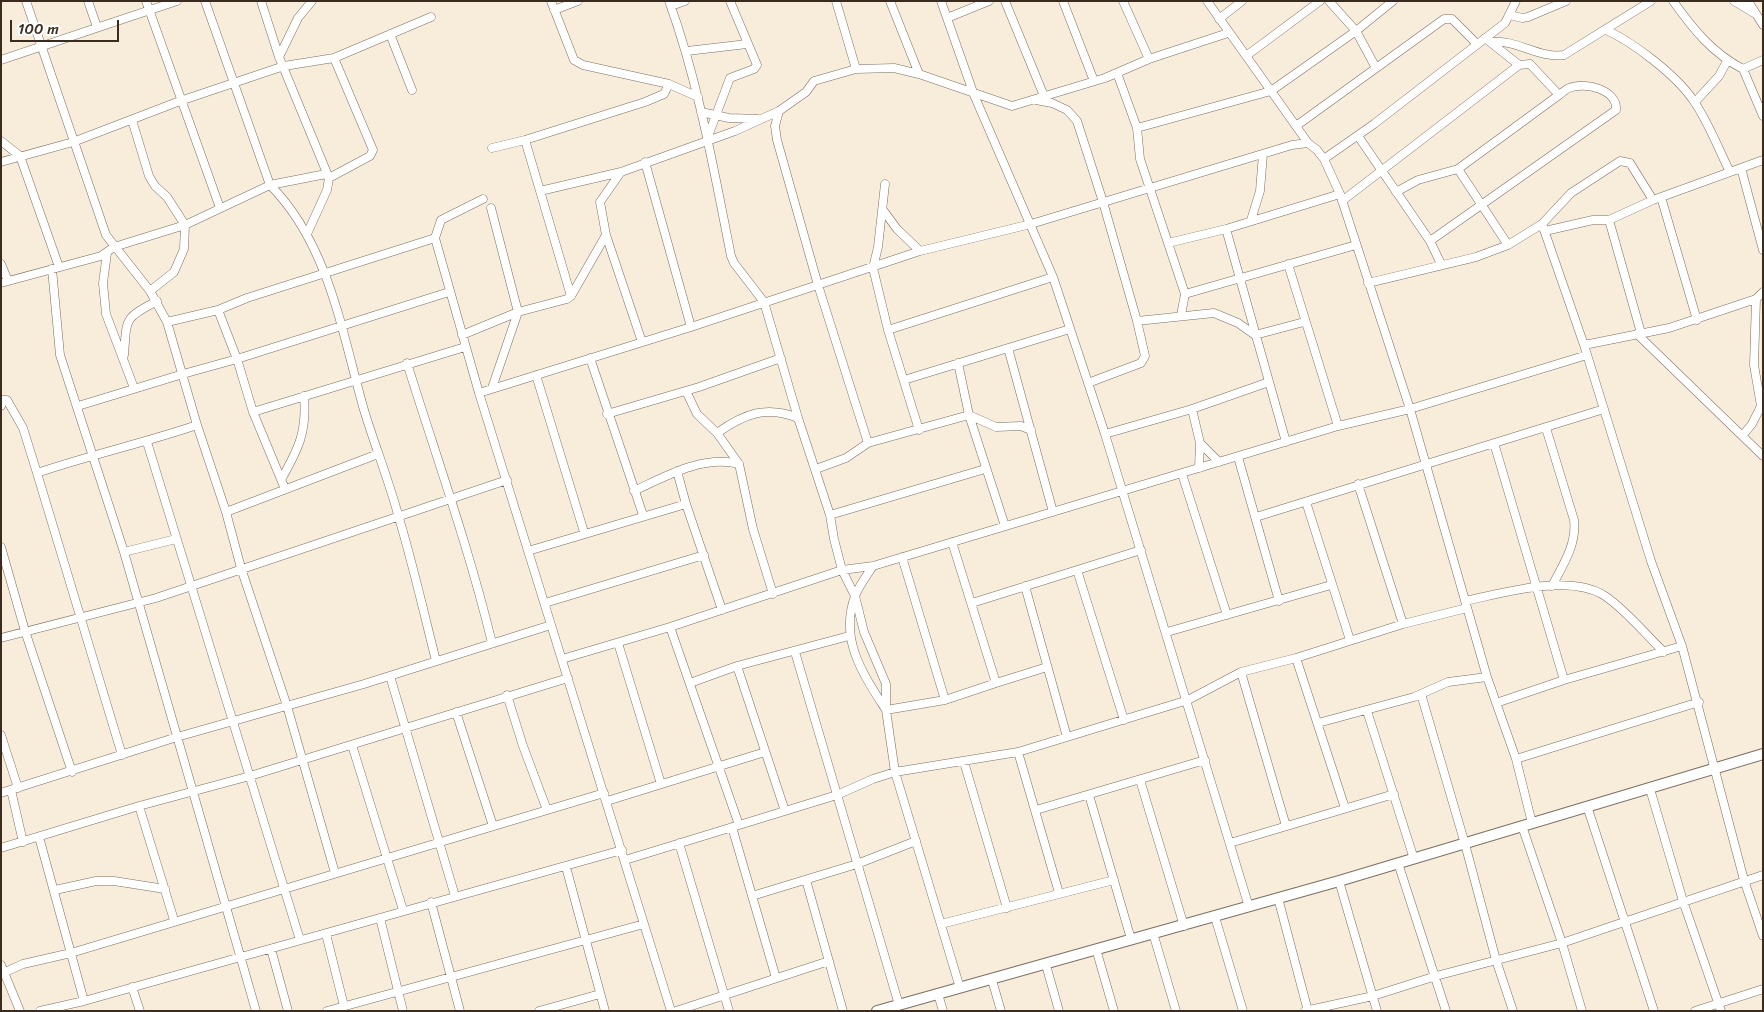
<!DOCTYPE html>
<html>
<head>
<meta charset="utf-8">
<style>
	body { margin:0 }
	#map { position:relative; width:1764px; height:1012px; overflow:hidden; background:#f8ecdb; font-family:Sriracha,sans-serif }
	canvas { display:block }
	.frame { position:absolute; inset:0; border:2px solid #3b2a1e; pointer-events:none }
	.scale { position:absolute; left:10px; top:20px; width:109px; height:22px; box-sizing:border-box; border:2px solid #3b2a1e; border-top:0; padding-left:6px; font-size:15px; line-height:18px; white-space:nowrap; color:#3b2a1e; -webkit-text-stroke:4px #fff; paint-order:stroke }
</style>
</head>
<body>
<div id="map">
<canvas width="1764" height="1012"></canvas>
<div class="frame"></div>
<div class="scale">100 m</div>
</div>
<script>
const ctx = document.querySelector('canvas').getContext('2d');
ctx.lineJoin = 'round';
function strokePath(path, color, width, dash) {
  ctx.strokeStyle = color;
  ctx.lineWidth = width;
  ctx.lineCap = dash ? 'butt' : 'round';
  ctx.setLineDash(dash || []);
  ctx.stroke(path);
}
const minor = new Path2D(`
	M26 1 106 235 150 291 167 322 197 425 226 512 241 568 287 706 335 873
	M88 1 97 27
	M146 1 220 208
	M205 1 270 185C329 244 342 333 364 410 375 446 389 481 399 518 413 565 424 613 436 661
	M261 1 279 57 329 178 327 190 307 234
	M551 1 574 60 583 65 669 84 698 97
	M669 1C699 84 714 171 731 256L734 263 764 302 798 418 830 515 834 539 842 570 855 596 864 632 886 684V710L895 772 960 988
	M836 1 856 69
	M890 1 919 74
	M941 1 974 95 1053 277 1105 434 1249 907
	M1005 1 1044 96
	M1063 1 1094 81
	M1123 1 1149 59
	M1207 1 1308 143
	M1329 1 1356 31 1376 68
	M1673 1C1693 29 1712 53 1743 69L1763 60
	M1734 1 1754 13
	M1748 1 1763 25
	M671 6 685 1
	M554 10 578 1
	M1510 15 1522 18 1528 17 1566 1
	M947 18 989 1
	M1219 19 1242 1
	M1606 30C1633 42 1676 75 1693 100 1708 121 1718 148 1730 172
	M390 34 412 90
	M1491 42C1517 39 1539 59 1564 55L1651 1
	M687 51 747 44
	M1246 56 1320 1
	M279 57 298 18 312 1
	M1 60 177 1
	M1743 69 1763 116
	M1117 73 1137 128 1140 159 1185 294 1181 315
	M1036 100 1052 103 1067 110 1077 121 1103 202 1137 321 1145 356 1141 363 1088 383
	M1695 102 1719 76 1727 61
	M779 111 775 126 777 140 818 285 868 443
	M701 112 729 118 758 119
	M132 120 149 176 155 186 167 197 185 225 184 249 174 272 150 291
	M1296 126 1444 19H1452L1477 44
	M1137 128 1271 91 1356 31 1393 1
	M1358 136 1430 241 1441 264
	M707 139 730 78 754 69 757 65 730 1
	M525 140 571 296
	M1 141 20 156 59 267
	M492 148 525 140 645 102 664 94 669 84
	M1324 159 1374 124 1505 23 1516 1
	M1 162 73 142 180 101 284 66 334 58 431 17
	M645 162 691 327
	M1741 168 1763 250
	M621 172 600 202 606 235 642 342
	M329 178 370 156 373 150 334 58
	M885 184 878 247 873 268 888 330 919 430
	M540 191 621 172 735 131 779 111 806 92 814 81 856 69 894 68 919 74 1012 106 1105 78 1149 59 1228 33
	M1396 192 1418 180 1458 169
	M1661 197 1697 320
	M483 199 441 220 435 238 479 393 671 1011
	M1342 201 1519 65
	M491 208 518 312 492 388
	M883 210 897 229 920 251
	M1251 220 1260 191 1263 154
	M1609 220 1641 333
	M1542 224 1584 345 1651 561 1682 646 1744 880 1763 936
	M1226 229 1286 442
	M1545 231 1593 220H1609L1653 200 1763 160
	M1430 241 1616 110C1618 90 1585 81 1569 88 1566 89 1562 93 1559 95L1530 64 1519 65 1485 38
	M1168 243 1226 229 1340 194
	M1508 245 1458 169 1559 95
	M107 253 103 283 106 314 134 388
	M1 264 8 281
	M1288 264 1338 426
	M52 269 60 355 124 552 256 1011
	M1 283 101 256 114 247 185 225 270 185 326 174
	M1368 283 1476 257 1508 245 1542 224 1571 193 1620 161 1630 163 1653 200
	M1185 294 1356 245
	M218 310 237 359 253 412 285 489
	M1137 321 1214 313 1238 323 1255 335 1304 322
	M167 322 218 310 247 298 435 238
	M888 330 1053 277
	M1637 334 1763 456
	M462 335 518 312 567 299 571 296 606 235
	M1584 345 1669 328 1756 299 1763 292
	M1008 348 1053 512
	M124 355C127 318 123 319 157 301
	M590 358 643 515
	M407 363C436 456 469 548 492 643
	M958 363 969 415 1005 526
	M536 375 584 532
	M904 380 1070 329
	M686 391 697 414 717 433 739 464 753 529 773 594
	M479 393 691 327 920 251 1031 224 1292 145 1308 143 1317 150 1324 159 1340 194 1410 409 1487 677 1516 759 1532 823
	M1 406 3 400H7L23 428 37 473
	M78 406 183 374 237 359 449 292
	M1192 409 1200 443 1199 468
	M253 412 465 347
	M607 414 699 387 781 358
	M1546 428 1574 520C1577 544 1563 565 1552 586
	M717 433C744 414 766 405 798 418
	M1105 434 1192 409 1269 382
	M1743 435 1752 424 1761 406 1754 365 1756 299
	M147 442 300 940
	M1200 443 1219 462
	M1494 443 1564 680
	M1238 457 1279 601
	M816 469 846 458 868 443 969 415 996 427 1021 426 1031 430
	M677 471 686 504 722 610
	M1182 474 1227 615
	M282 478C299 448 307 431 304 396
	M1358 484 1403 624
	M634 491C666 476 703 455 739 464
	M1306 502 1350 640
	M226 512 378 454
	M830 515 985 469
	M1256 517 1604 409
	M952 542 996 683 1047 667
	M1 547 25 631 72 772
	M528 551 686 504
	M124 552 176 539
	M902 557 945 700
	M873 566C867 575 859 586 855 596 839 640 863 674 886 710L945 700 996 683
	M1077 570 1124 720
	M1025 586 1067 737
	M1465 601C1504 593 1569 573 1605 596 1627 611 1645 634 1664 652
	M545 603 704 555
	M972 603 1141 550
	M670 627 739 825
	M1167 632 1331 585
	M1 638 156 598 507 480
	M618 643 661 784
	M795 652 899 1005
	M1296 658 1345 808
	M562 659 670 627 842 570 873 566 1338 426 1410 409 1587 355
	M737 666 785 811
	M1241 672 1286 826
	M390 676 455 896
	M690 683 737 666 849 636
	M1421 694 1465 844 1496 960 1513 1011
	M507 695 523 746 547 810
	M1496 703 1564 680 1682 646
	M1367 711 1414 859
	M456 712 493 826
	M1318 723 1414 697 1448 682 1487 677
	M1 735 18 788
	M352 745 403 910
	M1018 752 1059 893
	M122 755 37 473C90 455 144 443 197 425
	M1516 759 1699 702
	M964 762 1007 908
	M1140 780 1184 926
	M1650 789 1683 901 1721 1011
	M11 790 23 842
	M1 793 177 737 364 684 551 625
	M1089 795 1131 939
	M607 801 765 752
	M139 806 174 920
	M1587 806 1654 1011
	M1036 810 1205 760
	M1522 826 1562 943 1582 1011
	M732 827 776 978
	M39 837 84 1001
	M679 843 729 1011
	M1230 843 1394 794
	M1 848 139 806 250 776 568 678
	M625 860 837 795 873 779 895 772 1018 752 1188 700 1241 672 1296 658 1403 624 1467 608
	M1398 863 1446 1011
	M566 867 605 1011
	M806 880 843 1011
	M1339 881 1377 1011
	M55 890 96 881H114L165 889
	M752 896 857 864 916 841
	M1278 898 1308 1011
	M431 902 460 1011
	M1215 917 1243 1011
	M380 918 403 1011
	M941 924 1114 880
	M1153 933 1176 1011
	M326 934 344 1006
	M271 949 288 1011
	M1096 949 1114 1011
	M1 965 20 1011
	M1046 965 1059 1011
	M1 974 23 964 71 953 604 793
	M992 980 1001 1011
	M132 987 140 1011
	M938 994 943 1011
	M40 1011 84 1001 622 850
	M327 1011 644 924
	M539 1011 600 994
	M676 1011 829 961
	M1305 1011 1373 996 1436 976 1562 943 1763 875
	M1695 1011 1763 989`);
const tertiary = new Path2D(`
	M877 1011 1339 881 1763 754`);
strokePath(minor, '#7d6e60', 9);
strokePath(tertiary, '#7d6e60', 12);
strokePath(minor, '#fff', 8);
strokePath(tertiary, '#fff', 10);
</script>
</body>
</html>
